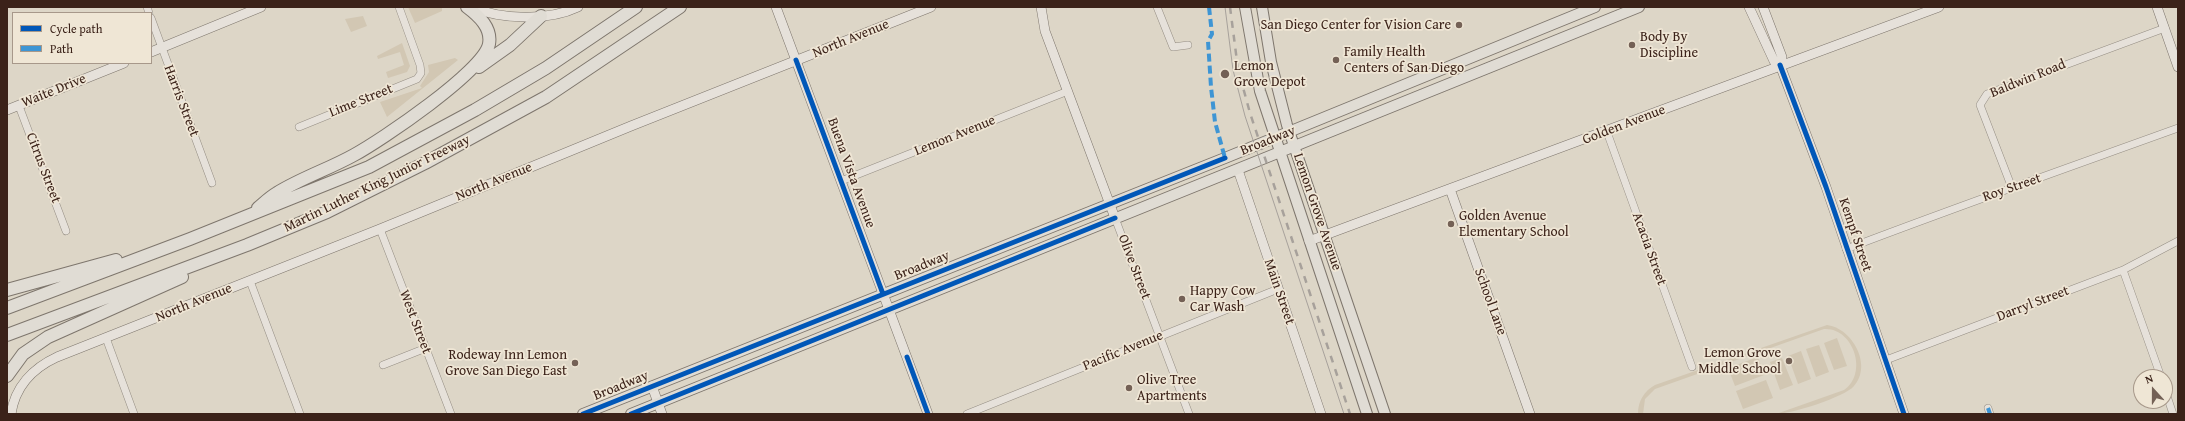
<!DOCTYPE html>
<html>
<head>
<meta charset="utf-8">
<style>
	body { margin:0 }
	#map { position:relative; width:2185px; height:421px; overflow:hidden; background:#ddd6c7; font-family:"Gentium Book Plus",serif }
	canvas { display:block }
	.frame { position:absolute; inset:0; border:8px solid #3b2219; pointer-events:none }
	.legend { position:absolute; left:12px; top:12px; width:140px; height:52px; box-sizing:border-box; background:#efe6d5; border:1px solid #a7988a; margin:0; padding:5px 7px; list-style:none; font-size:12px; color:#3b2219 }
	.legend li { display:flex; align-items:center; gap:8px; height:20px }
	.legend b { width:20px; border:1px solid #a7988a }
	.north { position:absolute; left:2133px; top:369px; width:40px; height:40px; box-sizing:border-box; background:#efe6d5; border:1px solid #a7988a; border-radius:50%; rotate:339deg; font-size:11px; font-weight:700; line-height:16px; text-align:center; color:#3b2219 }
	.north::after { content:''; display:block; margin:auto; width:14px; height:18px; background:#746156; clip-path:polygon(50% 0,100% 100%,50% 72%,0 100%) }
</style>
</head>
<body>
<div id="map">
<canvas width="2185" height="421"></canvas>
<div class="frame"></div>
<ul class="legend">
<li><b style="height:5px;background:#0057b8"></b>Cycle path</li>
<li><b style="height:5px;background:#3e95d4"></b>Path</li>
</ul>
<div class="north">N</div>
</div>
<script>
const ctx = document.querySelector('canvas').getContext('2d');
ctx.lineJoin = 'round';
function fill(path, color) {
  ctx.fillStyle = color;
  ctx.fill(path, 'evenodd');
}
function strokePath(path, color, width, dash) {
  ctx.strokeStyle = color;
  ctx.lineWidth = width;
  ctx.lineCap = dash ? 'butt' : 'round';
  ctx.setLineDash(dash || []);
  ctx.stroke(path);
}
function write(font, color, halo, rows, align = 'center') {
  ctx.font = font + ' "Gentium Book Plus",serif';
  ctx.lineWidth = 3.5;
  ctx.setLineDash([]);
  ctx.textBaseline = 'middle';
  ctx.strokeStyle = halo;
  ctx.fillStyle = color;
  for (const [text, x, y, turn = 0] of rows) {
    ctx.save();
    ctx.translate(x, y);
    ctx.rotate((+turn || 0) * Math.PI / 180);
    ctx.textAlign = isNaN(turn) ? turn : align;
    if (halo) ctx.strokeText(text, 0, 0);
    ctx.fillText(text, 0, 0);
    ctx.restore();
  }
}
const green = new Path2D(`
	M408 7H442V11L415 23Z
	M363 16 367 26 351 32 345 19Z
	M402 43 410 66 407 72 388 78 386 72 404 65 400 52 378 59 377 56Z
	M455 58 458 60 387 117 380 102 422 88 420 86 429 72 428 65Z
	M1827 325C1852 328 1873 365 1854 386 1845 397 1791 414 1776 414L1844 390C1869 373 1853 327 1824 329L1655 389 1645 399 1643 414H1638C1638 401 1644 391 1655 385Z
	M1837 338 1847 366 1834 370 1824 343Z
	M1819 345 1829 372 1816 377 1806 349Z
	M1801 351 1811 379 1798 384 1788 356Z
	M1758 357 1764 375 1735 386 1728 368Z
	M1782 358 1793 385 1780 390 1770 362Z
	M1766 380 1773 398 1743 409 1736 391Z`);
const street = new Path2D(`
	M147 7 149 13
	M1157 7 1173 47 1188 45
	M151 18 212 183
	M19 106 66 231
	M299 127 417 79 421 73 420 65 399 7
	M1607 132 1692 367
	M841 181 1068 91
	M2012 188 1980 105 1987 94 2165 28
	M1115 218 1189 414
	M380 229 451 414
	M1846 249C1956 207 2067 168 2178 128
	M2123 270 2161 377
	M250 281 300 414
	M106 338 134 414
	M1886 360 2123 270 2178 241
	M383 365 426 348
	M2165 390 2173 414
	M1988 408 1990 414
	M967 414 1278 289`);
const secondary = new Path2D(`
	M472 7C501 20 549 21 578 7
	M776 7 928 414
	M1041 7 1045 31 1115 218
	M1749 7 1774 61 1780 65
	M1763 7 1782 57 1780 65 1826 187 1904 414
	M2157 7 2178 67
	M151 52 261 7
	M7 110 124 63
	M1238 170 1321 414
	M1450 189 1530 414
	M1309 241 1939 7
	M652 386 662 414
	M11 414C15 387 33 368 57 357L380 229 631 126 931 7`);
const primary = new Path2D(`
	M1245 7 1260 91 1367 414
	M1262 7 1271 62 1287 125 1385 414
	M583 414 1225 158 1595 7
	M631 414 1639 7`);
const highway = new Path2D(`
	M479 67 510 45 541 16
	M258 208C264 203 270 197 277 193 301 178 329 169 354 155 380 141 484 71 489 44 492 28 479 16 467 7
	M7 290 116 260
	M7 308 190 239 369 167 475 110 546 68 636 7
	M7 335 247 245 327 212 425 163 546 97 680 7
	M7 376 23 354 48 337 182 277`);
const tram = new Path2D(`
	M1225 7 1233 70 1245 116 1344 414`);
const rail = new Path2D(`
	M1230 7 1238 69 1250 113 1350 414`);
const quiet = new Path2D(`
	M1209 7 1212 34 1208 41 1211 87 1215 122 1225 158
	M1988 408 1990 414`);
const cycleway = new Path2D(`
	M796 60 883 294
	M1780 65 1826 187 1904 414
	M907 357 928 414
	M583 414 1225 158
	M631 414 1115 218`);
const markers = [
	[1459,25,4,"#746156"],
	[1632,45,4,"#746156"],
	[1336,60,4,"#746156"],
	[1225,74,5,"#746156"],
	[1451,224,4,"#746156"],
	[1182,299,4,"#746156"],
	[1789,361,4,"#746156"],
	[575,363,4,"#746156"],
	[1129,388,4,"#746156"]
];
const poiNames = [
	["San Diego Center for Vision Care",1451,25,"right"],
	["Body By",1640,37],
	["Discipline",1640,53],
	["Family Health",1344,52],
	["Centers of San Diego",1344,68],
	["Lemon",1234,66],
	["Grove Depot",1234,82],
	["Golden Avenue",1459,216],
	["Elementary School",1459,232],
	["Happy Cow",1190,291],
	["Car Wash",1190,307],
	["Lemon Grove",1781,353,"right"],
	["Middle School",1781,369,"right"],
	["Rodeway Inn Lemon",567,355,"right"],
	["Grove San Diego East",567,371,"right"],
	["Olive Tree",1137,380],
	["Apartments",1137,396]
];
const streetNames = [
	["North Avenue",851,39,-22],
	["Baldwin Road",2028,79,-22],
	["Waite Drive",54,91,-22],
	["Harris Street",181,101,69],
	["Lime Street",361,101,-22],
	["Golden Avenue",1624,125,-21],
	["Lemon Avenue",955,136,-22],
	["Broadway",1268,141,-22],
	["Citrus Street",43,168,69],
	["Buena Vista Avenue",851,173,70],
	["North Avenue",494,182,-22],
	["Martin Luther King Junior Freeway",377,184,-26],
	["Roy Street",2012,188,-19],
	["Lemon Grove Avenue",1317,212,71],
	["Kempf Street",1855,235,71],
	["Acacia Street",1649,249,70],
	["Broadway",922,266,-22],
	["Olive Street",1134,267,69],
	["Main Street",1279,292,71],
	["School Lane",1490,302,70],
	["North Avenue",194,303,-22],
	["Darryl Street",2033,304,-21],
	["West Street",415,322,69],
	["Pacific Avenue",1123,351,-22],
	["Broadway",621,386,-22]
];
fill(green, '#d2c7b3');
strokePath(street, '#958e84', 8);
strokePath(secondary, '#7e766d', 10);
strokePath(primary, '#7e766d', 12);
strokePath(highway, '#7e766d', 14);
strokePath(street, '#e6e1da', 7);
strokePath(secondary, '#e6e1da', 9);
strokePath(primary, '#e0dcd4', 10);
strokePath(highway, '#e0dcd4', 12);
strokePath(tram, '#a7a19b', 1);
strokePath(rail, '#a7a19b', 2.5, [7, 7]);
strokePath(quiet, '#3e95d4', 4, [8, 4]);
strokePath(cycleway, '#0057b8', 5);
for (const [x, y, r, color] of markers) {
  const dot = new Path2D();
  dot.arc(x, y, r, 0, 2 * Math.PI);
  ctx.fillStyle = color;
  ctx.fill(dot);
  strokePath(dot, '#efe6d5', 1.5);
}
write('14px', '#3b2219', '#efe6d5', poiNames, 'left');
write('14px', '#3b2219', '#efe6d5', streetNames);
</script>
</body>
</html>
